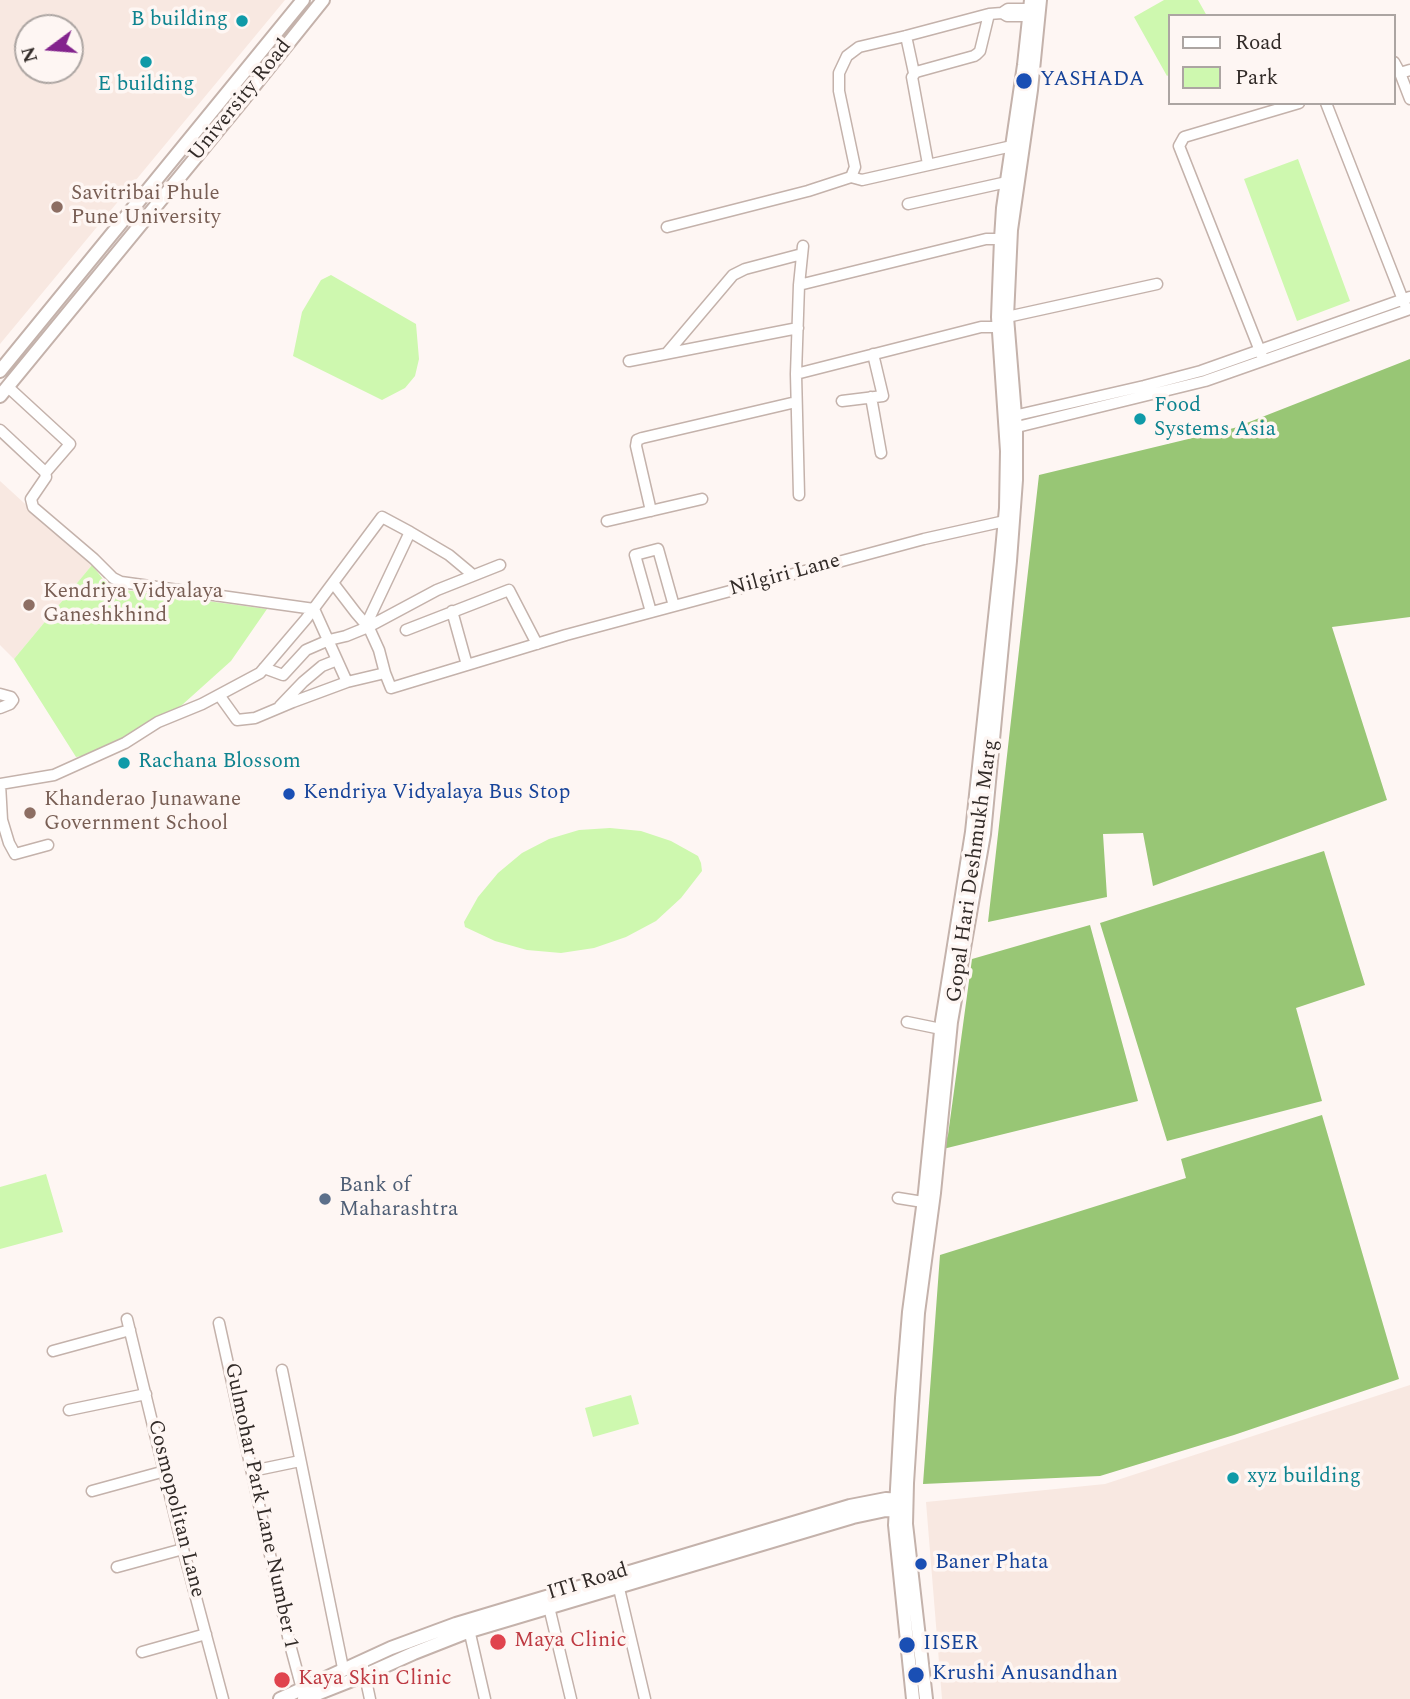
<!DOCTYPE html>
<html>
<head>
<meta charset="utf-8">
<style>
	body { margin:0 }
	#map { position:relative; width:1410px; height:1699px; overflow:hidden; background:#fef6f3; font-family:Spectral,serif }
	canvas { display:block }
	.legend { position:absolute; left:1168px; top:14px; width:228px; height:91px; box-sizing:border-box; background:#fef6f3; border:2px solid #aca5a2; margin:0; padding:9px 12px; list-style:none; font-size:21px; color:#322b28 }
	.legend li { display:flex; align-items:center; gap:14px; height:35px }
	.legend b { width:35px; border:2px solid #aca5a2 }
	.north { position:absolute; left:14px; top:14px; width:70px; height:70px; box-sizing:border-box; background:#fef6f3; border:2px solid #aca5a2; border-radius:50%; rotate:254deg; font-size:19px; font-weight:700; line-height:28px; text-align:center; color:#322b28 }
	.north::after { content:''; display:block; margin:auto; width:24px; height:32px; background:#83238d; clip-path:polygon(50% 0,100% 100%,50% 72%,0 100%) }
</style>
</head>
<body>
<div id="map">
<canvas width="1410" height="1699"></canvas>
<ul class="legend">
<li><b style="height:9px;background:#fff"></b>Road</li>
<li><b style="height:19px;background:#cef8af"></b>Park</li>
</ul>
<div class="north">N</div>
</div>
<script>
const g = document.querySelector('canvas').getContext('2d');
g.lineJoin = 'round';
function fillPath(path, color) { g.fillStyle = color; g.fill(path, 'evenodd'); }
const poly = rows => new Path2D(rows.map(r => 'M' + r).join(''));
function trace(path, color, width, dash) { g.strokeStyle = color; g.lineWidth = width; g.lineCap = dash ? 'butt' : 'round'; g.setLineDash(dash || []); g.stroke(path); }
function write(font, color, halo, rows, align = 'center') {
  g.font = font + ' Spectral,serif'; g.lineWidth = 7; g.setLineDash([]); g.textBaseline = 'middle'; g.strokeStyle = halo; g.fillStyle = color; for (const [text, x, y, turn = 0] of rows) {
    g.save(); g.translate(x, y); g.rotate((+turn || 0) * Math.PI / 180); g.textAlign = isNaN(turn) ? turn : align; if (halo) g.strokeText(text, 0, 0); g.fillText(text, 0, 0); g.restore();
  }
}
fillPath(poly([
	[0,0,285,0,0,344],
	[28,28,70,28,70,70,28,70],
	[0,481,92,565,14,659,0,645],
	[1410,1385,1410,1699,942,1699,926,1502,1105,1484]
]), '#f8e8e1');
fillPath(poly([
	[1164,0,1198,0,1207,16,1170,16,1170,74,1167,76,1134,17],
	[1298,159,1350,301,1297,321,1244,179],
	[331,275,416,324,419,359,415,376,405,388,382,400,293,356,302,312,321,280],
	[92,565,110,588,267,609,231,661,182,705,101,753,76,757,14,659],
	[610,828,641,831,671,841,698,856,701,863,702,871,681,898,656,921,626,937,594,948,561,953,527,950,495,941,465,927,464,922,478,897,498,873,522,853,549,839,579,830],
	[46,1174,63,1232,0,1249,0,1187],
	[631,1395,639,1424,593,1437,585,1408]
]), '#cef8af');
fillPath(poly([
	[1410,359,1410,617,1332,627,1387,800,1153,886,1143,833,1103,834,1107,897,988,922,1039,475,1234,428],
	[1324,851,1365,985,1296,1008,1322,1101,1167,1141,1100,923],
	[1090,925,1138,1101,943,1149,948,1135,972,959],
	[1322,1115,1399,1379,1234,1435,1100,1476,923,1484,940,1255,1186,1178,1181,1159]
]), '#98c675');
const minor = poly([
	[1002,13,1007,16,1029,16],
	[906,36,914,73],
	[1394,62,1400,73],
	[1410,70,1400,73,1410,99],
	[1326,103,1405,305],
	[928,164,912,77,916,72,974,56,977,54,980,51,989,14],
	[851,177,862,180,1012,146],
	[908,204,1007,182],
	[667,227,808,191,851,177,855,167,839,91,839,73,847,56,859,47,906,36,989,14,1002,13,1008,9,1030,9],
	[799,285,986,239,1001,239,1007,241],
	[1007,317,1157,284],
	[667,353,733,275,745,269,802,254],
	[1262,356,1179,146,1184,137,1299,103],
	[629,361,798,328],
	[796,374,981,327,999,327],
	[8,387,70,444,45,473],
	[871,397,881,453],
	[842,401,883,396,873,354],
	[1009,417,1144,386,1201,371,1410,297],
	[1009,429,1205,381,1410,309],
	[0,430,45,472,46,477,31,499,33,507,94,559,113,578,121,582,314,609,347,682,385,673,379,650,369,628,356,613,333,583],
	[799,495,796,374,799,285,803,246],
	[651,511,636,446,637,440,642,438,796,402],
	[607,521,702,499],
	[410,532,449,555,473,575],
	[452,611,467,665],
	[651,612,635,555,658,549,674,606],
	[406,630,509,590,537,644],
	[264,668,283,675,306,650,329,640,346,636,368,627,437,590,500,565],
	[385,673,391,688,566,635,924,539,1005,521],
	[0,694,11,697,13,700,10,704,0,708],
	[219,695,237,720,255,718,293,702,347,682],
	[280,706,303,682,322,666,337,660],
	[0,784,54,775,125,743,158,722,202,704,260,673,306,619,382,517,410,532,366,625],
	[0,784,2,820,9,843,15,854,48,845],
	[907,1022,941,1029],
	[898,1198,923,1202],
	[127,1319,183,1549,223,1699],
	[219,1323,289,1641,302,1689],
	[53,1351,130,1330],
	[282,1370,343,1668],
	[69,1410,146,1394],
	[252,1471,300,1461],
	[92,1491,165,1471],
	[117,1567,183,1549],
	[617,1580,645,1699],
	[549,1607,571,1699],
	[468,1625,485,1699],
	[142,1652,206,1634],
	[362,1662,370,1699]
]);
const major = poly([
	[0,371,303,0],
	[0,396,242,101,323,0],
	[280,1699,391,1648,456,1624,850,1506,886,1499,902,1500],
	[304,1699,365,1675,414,1653,470,1631,853,1517,886,1510,903,1511],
	[913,1699,895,1525,902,1398,909,1312,925,1192,942,1021,972,832,1001,561,1006,508,1007,451,998,317,1001,239,1003,208,1024,65,1031,0],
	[926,1699,906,1524,907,1483,918,1313,934,1193,951,1022,984,834,1010,561,1016,480,1016,428,1007,317,1011,230,1031,90,1040,0]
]);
trace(minor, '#c4b2ab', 13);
trace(major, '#c4b2ab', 16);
trace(minor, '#fff', 10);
trace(major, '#fff', 12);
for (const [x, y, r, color] of [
	[242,21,7,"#0f9aa8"],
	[146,62,7,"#0f9aa8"],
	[1024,81,9,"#1a4fb4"],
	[57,207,7,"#8d6e63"],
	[1140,419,7,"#0f9aa8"],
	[29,605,7,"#8d6e63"],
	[124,763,7,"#0f9aa8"],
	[289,794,7,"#1a4fb4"],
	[30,813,7,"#8d6e63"],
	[325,1199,7,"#5c6f8a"],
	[1233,1478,7,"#0f9aa8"],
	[921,1564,7,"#1a4fb4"],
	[498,1642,9,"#e0444e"],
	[907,1645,9,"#1a4fb4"],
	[916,1675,9,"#1a4fb4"],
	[282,1680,9,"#e0444e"]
]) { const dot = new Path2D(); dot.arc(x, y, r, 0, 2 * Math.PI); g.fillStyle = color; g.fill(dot); trace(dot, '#fef6f3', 2.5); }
write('21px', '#0d838f', '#fef6f3', [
	["B building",228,21,"right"],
	["E building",146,86,"center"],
	["Food",1154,407],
	["Systems Asia",1154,431],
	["Rachana Blossom",138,763],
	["xyz building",1247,1478]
], 'left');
write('21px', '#164399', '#fef6f3', [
	["YASHADA",1040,81],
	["Kendriya Vidyalaya Bus Stop",303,794],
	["Baner Phata",935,1564],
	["IISER",923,1645],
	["Krushi Anusandhan",932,1675]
], 'left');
write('21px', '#322b28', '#fef6f3', [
	["University Road",241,101,-51],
	["Nilgiri Lane",785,576,-15],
	["Gopal Hari Deshmukh Marg",974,871,-82],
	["Gulmohar Park Lane Number 1",260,1506,78],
	["Cosmopolitan Lane",175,1509,76],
	["ITI Road",588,1583,-17]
]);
write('21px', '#785e54', '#fef6f3', [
	["Savitribai Phule",71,195],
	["Pune University",71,219],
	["Kendriya Vidyalaya",43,593],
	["Ganeshkhind",43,617],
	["Khanderao Junawane",44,801],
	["Government School",44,825]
], 'left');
write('21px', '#4e5e75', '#fef6f3', [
	["Bank of",339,1187],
	["Maharashtra",339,1211]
], 'left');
write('21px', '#be3a42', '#fef6f3', [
	["Maya Clinic",514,1642],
	["Kaya Skin Clinic",298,1680]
], 'left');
</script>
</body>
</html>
